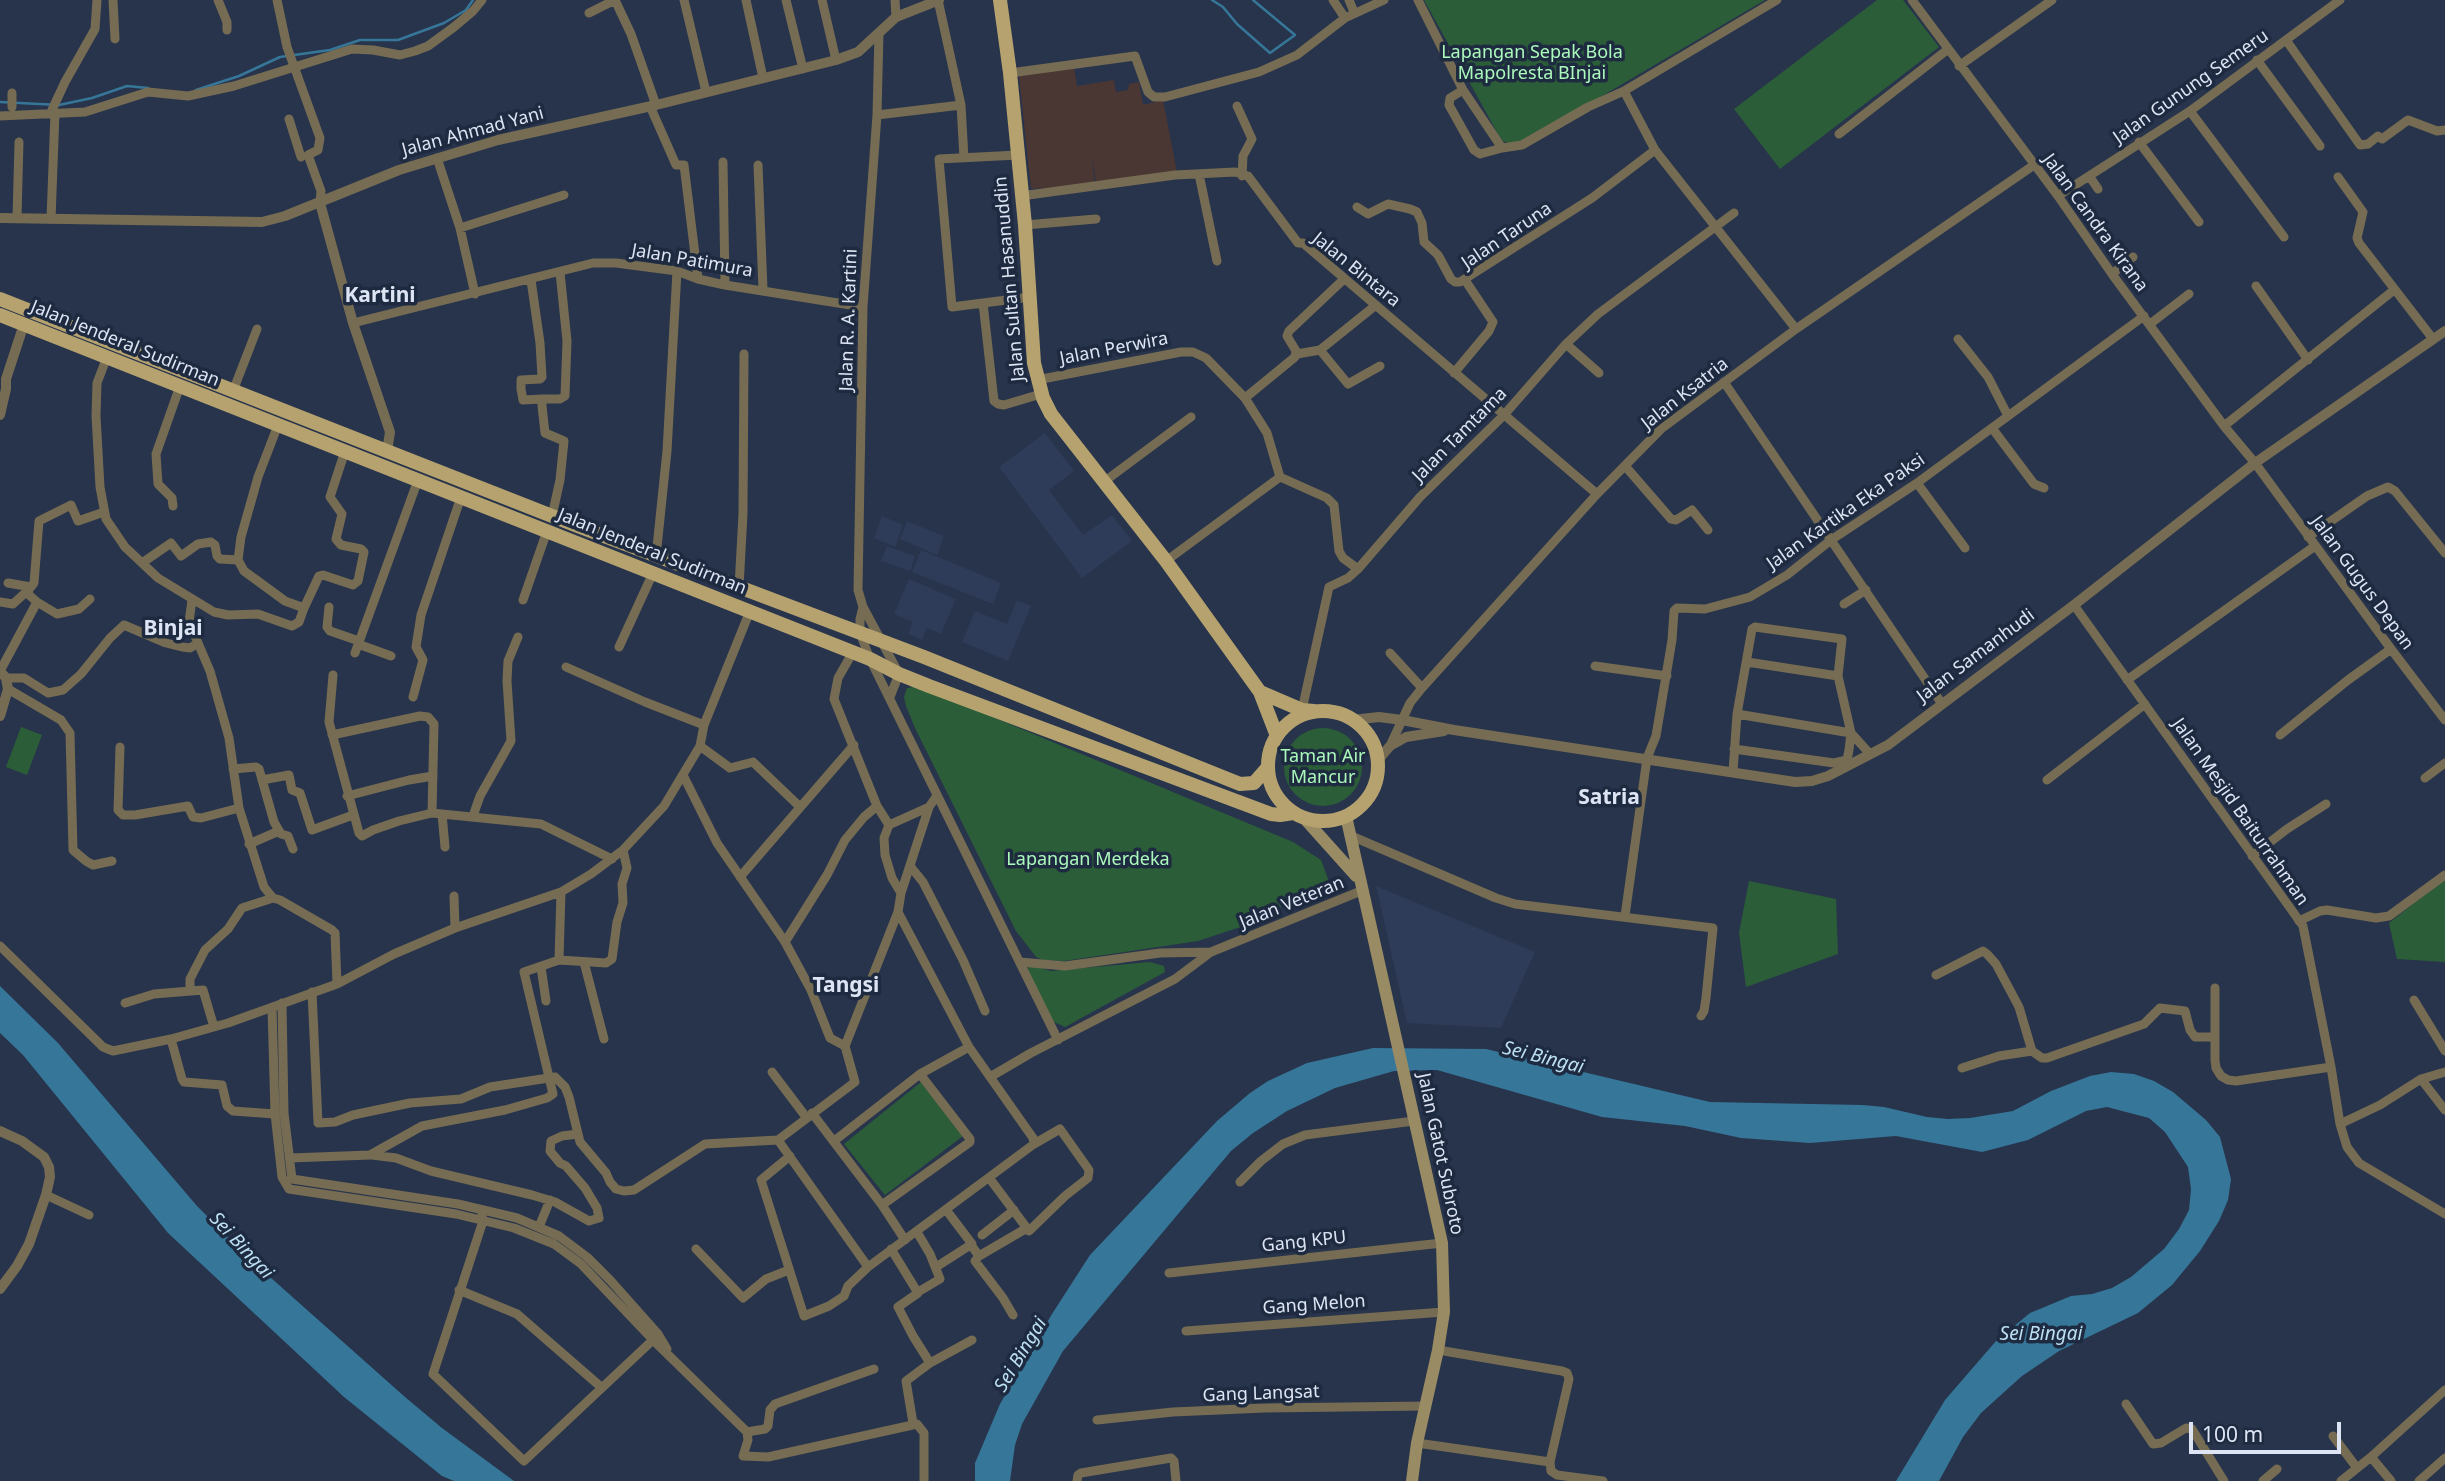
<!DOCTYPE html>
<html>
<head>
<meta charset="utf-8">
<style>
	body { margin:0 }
	#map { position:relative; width:2445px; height:1481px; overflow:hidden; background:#28344b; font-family:"Noto Sans",sans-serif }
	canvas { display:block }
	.scale { position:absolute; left:2189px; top:1422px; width:152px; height:32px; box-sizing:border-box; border:4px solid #dde5f4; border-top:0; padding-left:9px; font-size:21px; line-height:24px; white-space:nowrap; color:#dde5f4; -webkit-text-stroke:5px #1e2a40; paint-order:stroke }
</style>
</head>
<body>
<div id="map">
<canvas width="2445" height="1481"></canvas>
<div class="scale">100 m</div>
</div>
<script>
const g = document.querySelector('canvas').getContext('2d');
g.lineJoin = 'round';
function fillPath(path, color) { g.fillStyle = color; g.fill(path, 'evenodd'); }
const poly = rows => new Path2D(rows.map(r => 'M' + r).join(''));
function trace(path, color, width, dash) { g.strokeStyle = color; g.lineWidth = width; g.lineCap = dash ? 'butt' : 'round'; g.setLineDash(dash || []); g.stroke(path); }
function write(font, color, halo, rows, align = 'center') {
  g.font = font + ' "Noto Sans",sans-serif'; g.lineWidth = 7; g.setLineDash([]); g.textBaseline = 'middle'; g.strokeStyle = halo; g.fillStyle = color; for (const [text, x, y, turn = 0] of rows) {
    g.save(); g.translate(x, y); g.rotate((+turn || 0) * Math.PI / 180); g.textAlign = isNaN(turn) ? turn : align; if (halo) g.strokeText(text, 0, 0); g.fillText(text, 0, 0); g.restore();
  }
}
fillPath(poly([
	[1045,433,1074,471,1049,490,1083,535,1112,515,1132,541,1082,578,999,467],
	[882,516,903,525,895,547,874,538],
	[907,521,944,536,937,555,900,539],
	[887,546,915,556,910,571,881,561],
	[921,550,1001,583,993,604,912,572],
	[909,579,956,599,941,634,927,628,922,640,908,634,913,622,894,614],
	[1017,600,1031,606,1008,661,962,642,975,611,1007,624],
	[1376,886,1535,952,1501,1028,1407,1023]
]), '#2e3c59');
fillPath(poly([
	[1074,68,1077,86,1114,80,1116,92,1128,90,1129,84,1139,82,1143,105,1163,100,1177,172,1096,182,1092,157,1095,185,1031,189,1019,76]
]), '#4a3633');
fillPath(poly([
	[1424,0,1765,0,1517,146,1503,141,1498,134],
	[1877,0,1903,0,1939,47,1780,169,1734,109],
	[918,686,1293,842,1321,860,1328,879,1325,889,1320,893,1281,907,1268,918,1198,941,1064,961,1043,960,1036,957,1016,931,915,728,906,706,904,697,907,688],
	[21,727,42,735,27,775,6,767],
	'1284 767a39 39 0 1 1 78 0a39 39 0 1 1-78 0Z',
	[2445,879,2445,962,2397,959,2389,923],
	[1749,881,1836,899,1838,954,1746,987,1739,933],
	[1150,962,1164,966,1165,972,1065,1027,1054,1022,1050,1016,1028,971,1029,964,1051,971],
	[921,1082,963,1136,885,1195,844,1144]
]), '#2b5e38');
fillPath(poly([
	[0,986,58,1043,197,1206,252,1261,405,1397,442,1428,514,1481,454,1481,442,1476,344,1397,168,1233,23,1055,0,1033],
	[1373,1048,1486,1049,1710,1102,1863,1105,1884,1107,1927,1117,1948,1119,1970,1118,2013,1111,2051,1091,2090,1076,2111,1072,2134,1074,2154,1081,2173,1092,2206,1120,2220,1137,2231,1179,2228,1200,2219,1221,2200,1251,2172,1285,2138,1313,2059,1351,2022,1376,1981,1413,1963,1437,1939,1481,1896,1481,1945,1400,1996,1341,2030,1313,2071,1296,2092,1294,2112,1288,2131,1277,2164,1249,2179,1229,2189,1210,2191,1189,2188,1167,2165,1132,2149,1118,2107,1107,2086,1111,2028,1140,1982,1152,1896,1136,1810,1143,1741,1138,1685,1126,1602,1117,1437,1070,1394,1071,1335,1088,1287,1111,1253,1133,1231,1151,1063,1351,1022,1424,1015,1445,1010,1481,975,1481,975,1463,1000,1404,1052,1314,1090,1255,1217,1121,1250,1093,1268,1081,1307,1063]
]), '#367698');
trace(poly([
	[1212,0,1223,7,1237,24,1270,53,1295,35,1253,0],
	[196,90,239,76,280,57,330,50,360,40,398,40,444,23,466,10,473,0],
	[0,102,59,105,92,98,127,86,148,88]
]), '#367698', 2.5);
trace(poly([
	[113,0,115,39],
	[218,0,227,22,227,30],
	[277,0,287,47,320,138,318,150,308,155,321,191,320,203],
	[615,0,631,34,656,105],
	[684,0,706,92],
	[746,0,763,78],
	[786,0,803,69],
	[822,0,836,60],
	[895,0,896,17],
	[938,0,961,105,964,158],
	[1333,0,1345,18],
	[1349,0,1354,12],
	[1418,0,1463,90,1502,148,1522,145,1588,107,1624,91,1777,0],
	[1912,0,2058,196,2112,274,2224,426,2255,463,2391,649,2445,720],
	[589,13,615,0],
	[879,33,877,115,863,307,858,590,863,607,899,674,890,697],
	[2286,40,2360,145,2368,144,2378,136,2382,139,2408,120,2437,131,2445,130],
	[2257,60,2320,146],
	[1959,66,2052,0],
	[1010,73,1135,56,1148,92,1154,97,1165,97,1259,72,1297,55,1345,18,1384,0],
	[1463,90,1450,98,1449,105,1474,150,1480,154,1502,148],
	[1624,91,1655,150,1796,329],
	[650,106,676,165,684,165,698,279],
	[1237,106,1252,139,1243,156,1242,176],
	[12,107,12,93],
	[2190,111,2284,237],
	[877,115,961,105],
	[0,116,85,112,148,92,188,96,234,86,352,49,373,50,400,55,415,51,428,46,454,27,473,11,482,0],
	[289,119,301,157],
	[1839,134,1947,50],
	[2139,142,2199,222],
	[1018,155,939,159,952,307,1030,297],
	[437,158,460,228,475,294],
	[723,162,725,285],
	[758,165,763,289],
	[1199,174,1217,261],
	[2090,177,2098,189],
	[2338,177,2363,212,2357,238,2359,243,2433,339],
	[1021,196,1175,175,1235,172,1248,176,1298,243,1303,243,1597,494],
	[2058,196,2190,111,2340,0],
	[1357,207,1368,214,1388,204,1410,209,1417,212,1422,223,1424,242,1438,255,1451,279,1455,282,1460,282,1592,198,1655,150],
	[17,218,19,142],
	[51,219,55,113,52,110,65,82,95,29,97,0],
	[1025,225,1096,219],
	[460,228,564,195],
	[2112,274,2133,257],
	[531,280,540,343,542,377,540,379,521,380,521,389,523,400,542,399],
	[2256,286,2308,360],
	[983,303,994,401,998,404,1004,405,1041,394],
	[353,323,593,263,616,263,677,271,698,279,725,285,863,307],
	[2150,324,2189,294],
	[1958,339,1988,377,2008,416],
	[1566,344,1599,373],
	[1320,350,1348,384,1380,366],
	[1297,354,1320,350,1376,305],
	[107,357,97,383,96,416,100,487,106,519,125,547,158,578,214,612,228,615,258,614,292,626,299,622,304,608,285,601,255,579,244,571,238,560,241,537,258,477,278,425],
	[1454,373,1489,331,1493,322,1465,280],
	[1037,380,1181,352,1193,352,1206,358,1245,398,1267,433,1280,477,1166,561],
	[1724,382,1942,704],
	[233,391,257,329],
	[1245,398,1295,357,1296,351,1287,336,1289,331,1344,279],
	[2224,426,2394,290],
	[1992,428,2034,484,2044,488],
	[1626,467,1671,519,1676,520,1692,510,1708,530],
	[1280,477,1327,498,1334,505,1339,551,1343,558,1358,569],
	[1105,481,1191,417],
	[1917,483,1965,548],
	[173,506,172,498,158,484,156,454,180,386],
	[552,516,560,480,564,441,545,433,542,406,542,399,560,399,565,396,567,341,560,272],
	[2308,537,2367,496,2388,487,2395,491,2445,553],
	[646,551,657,547,667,451,677,271],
	[142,563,171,543,181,556,198,544,211,542,215,545,217,556,220,559,238,560],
	[8,583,31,587],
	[739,587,743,514,744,354],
	[192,600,189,622,210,671,229,738,239,808,264,887,273,898,280,900,332,930,335,933,337,984],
	[523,600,547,531],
	[0,602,13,604,25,593,28,594],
	[37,602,28,594,29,589,34,583,39,521,71,505,78,521,104,512],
	[1844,604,1866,590],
	[2074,605,2303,926,2331,1067,2340,1124,2347,1147,2359,1163,2445,1214],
	[329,607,327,627,330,631,359,641],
	[863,607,860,619,860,633,870,659,1058,1040],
	[304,608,319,576,323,575,353,585,358,581,364,552,361,549,341,545,336,539,342,514,330,497,345,451],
	[358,644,391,656],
	[619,647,653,573],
	[853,652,838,678,834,699,877,806,889,825],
	[355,653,418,480],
	[1390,653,1422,688],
	[1747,662,1838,676],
	[1595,666,1667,676],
	[566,667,645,702,704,725],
	[0,671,37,602,57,614,79,609,90,599],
	[333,675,329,722,359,833,362,836,373,830,399,821,432,813],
	[6,678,24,678,48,693,63,690,81,674,110,638,124,625,166,643,182,647,190,648,198,643],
	[2127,680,2315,546],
	[8,689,61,720,70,733,73,850,86,861,93,865,112,861],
	[413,697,423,660,416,647,421,615,461,497],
	[1302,710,1329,587,1348,578,1358,569,1420,497,1504,415,1566,344,1598,314,1734,213],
	[332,735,420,716,428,717,434,724,432,813,541,824,612,859],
	[2280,735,2348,680,2391,649],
	[700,746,730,768,753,762,799,806],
	[1390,746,1410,703,1422,688,1597,494,1661,429,1796,329,2034,165],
	[120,747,118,810,123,815,135,815,188,806,193,817,201,818,239,808],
	[1734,749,1834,763,1847,760,1849,750,1851,733,1737,714],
	[233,769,256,767,259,769,274,822,281,834,288,836,293,849],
	[1733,772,1737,714,1752,629,1755,627,1842,639,1838,676,1851,733,1870,754],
	[683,775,717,843,785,942,811,990,830,1038,845,1046],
	[2425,778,2445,763],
	[262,780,289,775,292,790,300,793,312,830,353,815],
	[2047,780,2145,704],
	[347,796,409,780,433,776],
	[442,814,445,847],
	[473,816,480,796,511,741,507,681,508,661,518,637],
	[1349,835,1496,898,1515,904,1713,928,1706,998,1704,1011,1701,1016],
	[249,844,279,831],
	[2252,856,2287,829,2326,804],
	[910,866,923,882,963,960,985,1011],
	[740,877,854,745],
	[901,893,892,878,885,855,884,838,889,825,929,807],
	[454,896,455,928],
	[1625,916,1647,758,1656,736,1672,640,1674,611,1677,608,1705,609,1750,597,1787,575,1831,540,1917,483,2144,316],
	[2299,921,2320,911,2327,910,2376,918,2389,916,2445,875],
	[785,942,827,875,845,840,864,817,877,806],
	[0,946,103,1047,113,1051,171,1039,228,1023,337,984,394,954,455,928,561,892,591,874,623,850,664,806,700,746,704,725,750,611],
	[559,960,606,963,612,959,617,922,623,903,622,884,627,868,623,850],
	[584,962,604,1039],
	[1020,962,1065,966,1160,953,1211,952],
	[541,967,546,1001],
	[1936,975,1983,951,1987,954,1996,964,2019,1007,2032,1051],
	[2215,988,2215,1060,2216,1068,2221,1076,2228,1080,2236,1081,2331,1067],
	[190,990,190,979,205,950,228,929,242,908,273,898],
	[312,992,318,1123,335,1122,353,1115,410,1103,461,1099,490,1087,555,1077,565,1087,569,1097,580,1142,606,1173,610,1182,616,1189,624,1191,634,1190,705,1144,778,1140,855,1082,845,1046,898,912,901,893,929,807,936,797],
	[2414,1000,2445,1051],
	[125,1003,154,994,203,990,214,1027],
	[282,1003,284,1113,292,1179,458,1204,517,1218,559,1236,587,1257,610,1280,658,1334,667,1349],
	[272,1007,275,1114,282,1177,289,1189,456,1214,514,1228,554,1244,581,1264,653,1340,747,1432,748,1440,743,1456,768,1457,917,1424,924,1433,924,1481],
	[171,1039,182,1079,184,1082,222,1085,227,1106,233,1111,275,1114],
	[1962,1068,1999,1056,2032,1051,2042,1058,2047,1058,2144,1024,2160,1008,2185,1011,2190,1030,2195,1037,2215,1037],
	[772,1072,806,1117],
	[990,1077,1031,1053,1175,979,1211,952,1361,891],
	[2421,1079,2445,1110],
	[812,1113,882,1205,905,1240],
	[2340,1124,2380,1105,2421,1079,2445,1072],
	[778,1140,868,1267],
	[834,1141,920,1074,969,1047],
	[372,1155,396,1158,431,1171,532,1195,555,1202,589,1221,599,1218,597,1208,585,1188,566,1166,560,1163,550,1151,551,1141,562,1136,578,1134],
	[790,1156,761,1180,804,1316,829,1306,844,1296,848,1286,868,1267,1034,1144,1033,1138,969,1047,898,912],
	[290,1158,370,1155,422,1126,505,1110,547,1098,553,1094,524,972,559,960,561,892],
	[990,1179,1029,1231,1065,1196,1088,1178,1089,1170,1060,1129,1034,1144],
	[1240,1182,1261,1161,1283,1144,1305,1135,1414,1121],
	[46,1195,89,1215],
	[882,1205,970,1142,970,1139,920,1074],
	[482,1215,483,1221,433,1374,524,1461,655,1338],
	[539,1227,550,1200],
	[917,1232,930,1254,940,1279,918,1292],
	[982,1235,1014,1210],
	[971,1245,979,1256,1027,1228],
	[696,1249,743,1298,766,1279,789,1270],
	[891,1249,918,1293,898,1307,913,1336,930,1363],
	[979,1256,975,1261,1003,1298,1013,1315],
	[936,1267,972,1244,947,1211],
	[1169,1273,1442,1243],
	[459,1290,517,1314,601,1387],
	[1186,1331,1444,1312],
	[2126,1404,2153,1444,2161,1443,2186,1428,2192,1429,2224,1481],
	[1097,1420,1173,1412,1265,1408,1426,1406],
	[913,1423,906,1381,930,1363,972,1340],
	[747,1432,765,1429,768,1426,770,1410,775,1404,874,1369],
	[2333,1436,2357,1468],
	[1417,1443,1550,1462,1569,1379,1567,1373,1562,1371,1438,1350],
	[1550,1462,1551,1471,1557,1475,1603,1481],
	[1077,1481,1078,1475,1081,1473,1171,1458,1174,1461,1176,1481],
	[2263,1481,2277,1469],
	[2341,1481,2371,1457],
	[2391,1481,2371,1457,2445,1390],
	[2419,1481,2445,1458]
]), '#756c53', 9);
trace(poly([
	[320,203,353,323,390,432,388,445,380,449],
	[0,218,262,222,285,216,399,170,498,140,656,105,836,60,858,52,896,17,939,0],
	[0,415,6,389,6,379,24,324],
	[0,671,6,678,8,689,0,716],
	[1352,720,1379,717,1402,720,1454,730,1795,782,1812,781,1828,776,1888,745,2074,605,2255,463,2445,331],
	[1378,760,1390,746,1406,737,1444,731],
	[0,1131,22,1141,44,1157,49,1167,50,1177,46,1195,29,1244,17,1266,0,1289]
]), '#756c53', 10);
trace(poly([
	[1346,816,1442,1243,1444,1312,1438,1350,1417,1443,1412,1481],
	[1304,818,1356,876]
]), '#998b63', 12);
trace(poly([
	[1000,0,1010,73,1025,225,1034,363,1043,398,1051,414,1166,561,1260,692,1277,736],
	[0,299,575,525,924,657,1240,784,1254,783,1268,767],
	[0,315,870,659,899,674,929,686,1271,814,1280,815,1293,813],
	[1260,692,1302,710,1314,711],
	'1268 766a55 55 0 1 1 110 0a55 55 0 1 1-110 0Z'
]), '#b5a26f', 14);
write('18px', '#abf9bb', '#1e2a40', [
	["Lapangan Sepak Bola",1532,53],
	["Mapolresta BInjai",1532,74],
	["Taman Air",1323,757],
	["Mancur",1323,778],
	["Lapangan Merdeka",1088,860]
]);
write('18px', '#dde5f4', '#1e2a40', [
	["Jalan Gunung Semeru",2191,87,-35],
	["Jalan Ahmad Yani",473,132,-15],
	["Jalan Candra Kirana",2095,223,54],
	["Jalan Taruna",1507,236,-34],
	["Jalan Patimura",692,261,10],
	["Jalan Bintara",1356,270,39],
	["Jalan Sultan Hasanuddin",1010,279,-95],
	["Jalan R. A. Kartini",849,320,-88],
	["Jalan Jenderal Sudirman",125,344,22],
	["Jalan Perwira",1114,349,-11],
	["Jalan Ksatria",1685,394,-38],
	["Jalan Tamtama",1460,435,-45],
	["Jalan Kartika Eka Paksi",1846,512,-35],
	["Jalan Jenderal Sudirman",652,552,22],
	["Jalan Gugus Depan",2362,583,54],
	["Jalan Samanhudi",1976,656,-37],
	["Jalan Mesjid Baiturrahman",2240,812,55],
	["Jalan Veteran",1292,903,-22],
	["Jalan Gatot Subroto",1440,1154,78],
	["Gang KPU",1304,1242,-6],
	["Gang Melon",1314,1305,-4],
	["Gang Langsat",1261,1394,-2]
]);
write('italic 19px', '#bcdff3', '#1e2a40', [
	["Sei Bingai",1543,1058,14],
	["Sei Bingai",241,1246,47],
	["Sei Bingai",2041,1335],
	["Sei Bingai",1021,1355,-59]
]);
write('bold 21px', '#dde5f4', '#1e2a40', [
	["Kartini",380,296],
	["Binjai",173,629],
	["Satria",1609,798],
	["Tangsi",846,986]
]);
</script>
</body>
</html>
